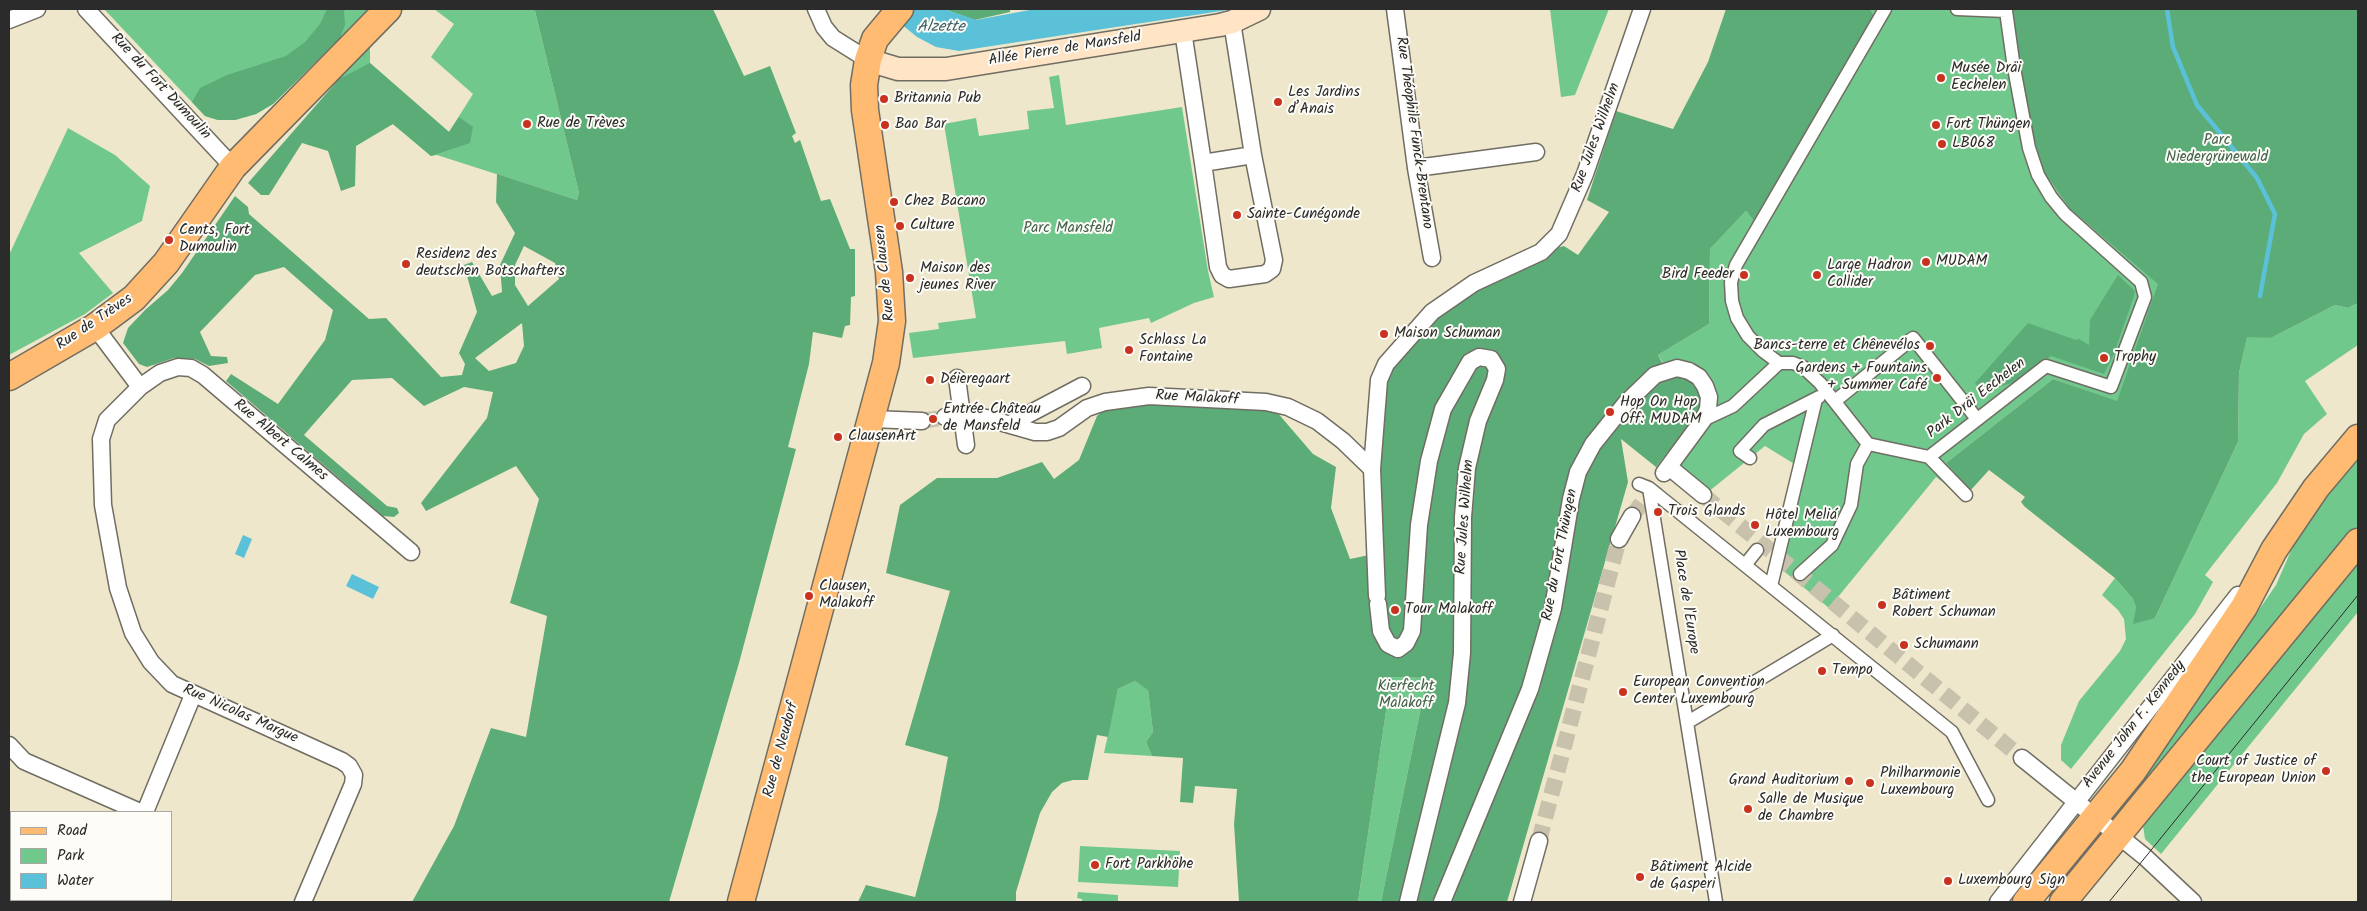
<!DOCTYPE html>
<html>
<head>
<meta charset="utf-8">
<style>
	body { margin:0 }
	#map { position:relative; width:2367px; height:911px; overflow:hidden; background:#efe7cb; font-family:Kalam,sans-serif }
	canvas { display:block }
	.frame { position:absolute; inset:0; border:10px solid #2b2b2b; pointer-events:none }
	.legend { position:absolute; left:10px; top:811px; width:162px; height:90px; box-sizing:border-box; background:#fdfcf7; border:1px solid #a9a8a5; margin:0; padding:6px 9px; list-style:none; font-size:15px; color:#2b2b2b }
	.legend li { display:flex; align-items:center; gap:10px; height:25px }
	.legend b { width:25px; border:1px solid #a9a8a5 }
</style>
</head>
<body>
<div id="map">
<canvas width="2367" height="911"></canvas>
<div class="frame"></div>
<ul class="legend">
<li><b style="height:6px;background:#febb71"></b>Road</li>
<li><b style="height:14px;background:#71c88d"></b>Park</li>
<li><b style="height:14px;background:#5ac1d8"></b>Water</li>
</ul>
</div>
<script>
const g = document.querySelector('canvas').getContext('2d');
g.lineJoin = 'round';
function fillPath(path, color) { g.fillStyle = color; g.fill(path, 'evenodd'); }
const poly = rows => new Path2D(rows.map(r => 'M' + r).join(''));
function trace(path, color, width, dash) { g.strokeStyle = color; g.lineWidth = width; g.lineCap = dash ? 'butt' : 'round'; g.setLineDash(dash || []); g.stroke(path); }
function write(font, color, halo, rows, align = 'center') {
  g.font = font + ' Kalam,sans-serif'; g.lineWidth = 4; g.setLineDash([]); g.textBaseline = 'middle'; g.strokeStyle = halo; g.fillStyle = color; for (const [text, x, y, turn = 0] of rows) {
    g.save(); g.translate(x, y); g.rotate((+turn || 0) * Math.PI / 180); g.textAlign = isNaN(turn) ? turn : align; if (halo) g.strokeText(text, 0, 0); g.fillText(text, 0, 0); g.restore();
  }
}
fillPath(poly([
	[104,9,369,9,273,104,256,114,235,120,218,120,205,116],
	[434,9,527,9,535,11,579,193,577,200,437,155,431,156,339,79,370,47,370,63,449,132,473,94,431,57,454,24],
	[1550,9,1609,9,1575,95,1561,97],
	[1870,9,2011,9,2035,145,2044,172,2070,209,2159,284,2117,402,2053,379,1946,463,1970,491,1953,490,1936,477,1829,608,1775,564,1796,465,1765,446,1697,501,1656,467,1697,415,1658,355,1709,324,1710,249,1746,211,1755,221,1875,17],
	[1059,75,1066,125,1182,107,1208,271,1214,297,1194,303,1151,323,1149,318,1099,328,1102,348,1067,354,1065,341,913,358,909,333,939,329,938,323,976,318,944,124,976,118,979,136,1029,129,1027,111,1054,108,1049,77],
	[68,128,115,155,150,186,142,221,79,253,113,293,85,314,9,355,9,255],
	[2358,303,2358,345,2305,381,2327,414,2304,434,2277,483,2205,575,2213,582,2195,614,2071,769,2061,760,2061,745,2079,701,2120,651,2126,639,2124,619,2118,610,2102,595,2115,578,2133,599,2136,608,2155,618,2238,442,2239,373,2247,336,2271,338,2335,305,2348,308],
	[2358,461,2358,526,2149,783,2131,800,2130,797,2276,585,2304,521,2350,466],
	[2358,557,2358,612,2161,854,2145,839,2143,825],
	[1391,677,1427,678,1381,902,1358,902],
	[1135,681,1148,689,1153,732,1146,742,1152,756,1104,753,1118,689],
	[1080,846,1180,851,1178,887,1078,882],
	[1078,892,1118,895,1118,902,1082,902,1082,899,1077,898]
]), '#71c88d');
fillPath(poly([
	[327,9,346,9,344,11,345,25,340,38,273,104,256,114,235,120,218,120,205,116,192,102,200,88,227,75,286,56,305,42,320,24],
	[527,9,713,9,744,76,770,66,796,133,792,136,795,143,800,140,821,201,830,199,850,249,855,249,855,296,851,297,850,325,845,326,842,338,813,332,809,364,788,447,796,449,739,663,669,902,412,902,454,826,491,728,526,737,547,616,510,603,539,499,516,466,426,511,421,503,487,418,493,392,464,387,424,406,392,378,352,380,304,435,387,506,397,508,399,513,394,517,383,516,226,381,231,374,278,404,325,340,333,310,284,267,255,275,200,332,211,356,227,357,228,363,209,366,195,359,174,358,147,367,139,364,123,343,128,328,145,310,168,290,182,273,235,196,248,207,249,214,369,319,386,318,441,377,462,375,465,364,459,353,477,312,464,265,472,262,492,296,502,292,500,265,515,233,496,202,497,174,577,200,579,193,535,11],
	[524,246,555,263,559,279,528,306,515,285,515,265],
	[522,323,524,346,516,363,489,371,475,358],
	[944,9,1010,9,1010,12,975,20],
	[1726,9,1870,9,1875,17,1755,222,1746,211,1710,249,1709,324,1658,355,1666,370,1689,375,1701,394,1700,405,1697,415,1656,467,1621,439,1628,482,1507,902,1381,902,1427,678,1391,677,1358,902,1239,902,1234,824,1237,789,1195,786,1193,803,1180,802,1183,758,1152,756,1146,742,1153,732,1148,690,1135,681,1118,689,1108,737,1097,735,1088,780,1073,780,1062,783,1052,792,1040,813,1016,892,1016,902,858,902,866,885,915,897,938,810,948,757,905,745,950,591,886,573,900,505,937,478,997,478,1042,462,1054,479,1079,460,1097,416,1105,409,1148,402,1219,404,1276,411,1313,454,1336,467,1331,508,1350,559,1374,554,1379,380,1432,312,1541,252,1564,246,1578,255,1609,212,1587,200,1616,111,1673,129,1708,62],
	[2011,9,2358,9,2358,303,2348,308,2335,305,2271,338,2247,337,2239,373,2238,442,2155,618,2133,624,2136,608,2133,599,2115,578,2025,507,2021,502,2025,497,1989,470,1970,491,1946,463,2053,379,2117,401,2158,284,2070,209,2044,172,2035,145,2019,67],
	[370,63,449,132,459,117,473,127,470,143,431,156,393,124,356,146,355,186,341,191,328,151,302,143,269,195,261,195,248,183,339,79],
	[2118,275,2135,291,2134,296,2114,354,2104,374,2051,356,2018,381,1982,392,1975,383,2028,323,2076,340,2079,339,2089,345,2090,320]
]), '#5cac78');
fillPath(poly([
	[886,9,944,9,976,20,1035,9,1234,9,959,51,936,47,917,37,900,23],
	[243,535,252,539,244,558,235,554],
	[352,574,379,587,373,599,346,586]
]), '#5ac1d8');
trace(poly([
	[2167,9,2173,47,2197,105,2257,178,2275,214,2260,296]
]), '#5ac1d8', 4.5);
trace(poly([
	[922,421,945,417],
	[1703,495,2022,758],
	[1632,516,1664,473],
	[1539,841,1619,539]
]), '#c8c1ab', 16, [16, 8]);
const pedestrian = poly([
	[1885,9,1736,265,1731,282,1732,301,1737,318,1748,336,1763,351,1779,363,1793,363,1803,367,1820,383,1868,444,1929,457,2046,366,2111,387,2145,297,2141,282,2065,214,2051,197,2038,175,2029,148,2014,68,2006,11,1957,9],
	[1835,401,1913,338,1977,419],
	[1703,420,1733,406,1779,363],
	[1929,457,1966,495],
	[1750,458,1740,451,1764,425,1819,397],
	[1639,484,1649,488,1716,902],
	[1649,488,1952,732,1988,800],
	[1745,565,1757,550],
	[1800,574,1832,545,1851,505,1857,464,1868,444],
	[1771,586,1816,399],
	[1688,722,1833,635]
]);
const minor = poly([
	[86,9,233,167],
	[816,9,824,27,833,38,868,60],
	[1395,9,1416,168,1432,258],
	[9,20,37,9],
	[1183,31,1203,163,1253,155,1232,22],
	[1203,163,1218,267,1222,275,1229,279,1265,274,1272,269,1274,260,1253,155],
	[1416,168,1536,152],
	[95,327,140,387,107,420,101,439,103,505,118,588,133,633,151,662,172,684,342,761,349,766,354,775,353,784,303,902],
	[957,378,966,445],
	[140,387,160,373,178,367,191,368,203,375,411,552],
	[945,417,961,415,986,418,1035,432,1047,432,1059,428,1087,408,1105,402,1149,396,1266,402,1288,407,1317,421,1343,441,1372,469],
	[872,419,922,421],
	[1010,424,1082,386],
	[1669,467,1703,495],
	[1619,539,1632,516],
	[1377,596,1372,469,1379,380,1386,364,1432,312,1474,283,1541,252,1559,234,1585,174,1642,9],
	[1378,604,1381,631,1388,644,1398,649,1406,643,1412,631,1419,525,1429,461,1443,409,1470,362,1479,357,1491,359,1497,369,1495,380,1478,421,1467,468,1463,517,1462,653,1457,703,1408,902],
	[9,745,24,761,140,812],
	[2022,758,2145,857,2193,902],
	[145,812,193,695],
	[107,902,107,900],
	[1442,902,1530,689,1553,608,1571,499,1578,472,1593,444,1626,403,1655,375,1677,368,1689,371,1699,377,1705,386,1709,397,1708,409,1703,420,1664,473],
	[1522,902,1539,841],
	[1998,902,2238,595]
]);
const secondary = poly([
	[868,60,898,69,946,69,1220,25,1232,22,1259,9]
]);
const primary = poly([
	[9,377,95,327,134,298,166,263,233,167,388,9],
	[741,902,886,363,892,321,889,272,865,110,864,85,868,60,875,39,900,9],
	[2026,902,2133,771,2244,607,2274,550,2316,488,2358,438],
	[2063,902,2358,542]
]);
trace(pedestrian, '#706d63', 15);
trace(minor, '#706d63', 19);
trace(secondary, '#706d63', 25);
trace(primary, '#706d63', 29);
trace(pedestrian, '#fff', 12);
trace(minor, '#fff', 16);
trace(secondary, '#ffe4c6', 22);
trace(primary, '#febb71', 26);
trace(poly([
	[2109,902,2358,595]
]), '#2b2b2b', 1);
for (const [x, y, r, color] of [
	[1941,78,5,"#c8321e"],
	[884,99,5,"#c8321e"],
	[1278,102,5,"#c8321e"],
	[527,124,5,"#c8321e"],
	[885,125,5,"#c8321e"],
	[1936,125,5,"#c8321e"],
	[1942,144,5,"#c8321e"],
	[894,202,5,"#c8321e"],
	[1237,215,5,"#c8321e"],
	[900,226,5,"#c8321e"],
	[169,240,5,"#c8321e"],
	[1926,262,5,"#c8321e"],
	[406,264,5,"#c8321e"],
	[1744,275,5,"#c8321e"],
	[1817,275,5,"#c8321e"],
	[910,278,5,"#c8321e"],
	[1384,334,5,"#c8321e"],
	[1930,346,5,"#c8321e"],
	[1129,350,5,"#c8321e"],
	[2104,358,5,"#c8321e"],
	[1937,378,5,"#c8321e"],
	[930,380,5,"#c8321e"],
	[1610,412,5,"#c8321e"],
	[933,419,5,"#c8321e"],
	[838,437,5,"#c8321e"],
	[1658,512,5,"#c8321e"],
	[1755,525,5,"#c8321e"],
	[809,596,5,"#c8321e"],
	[1882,605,5,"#c8321e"],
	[1395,610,5,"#c8321e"],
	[1904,645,5,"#c8321e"],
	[1822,671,5,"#c8321e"],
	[1623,692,5,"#c8321e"],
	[2326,771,5,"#c8321e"],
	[1849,781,5,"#c8321e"],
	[1870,783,5,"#c8321e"],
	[1748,809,5,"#c8321e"],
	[1095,865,5,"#c8321e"],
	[1640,877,5,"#c8321e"],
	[1948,881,5,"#c8321e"]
]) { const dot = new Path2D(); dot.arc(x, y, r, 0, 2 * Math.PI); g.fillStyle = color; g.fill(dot); trace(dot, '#fdfcf7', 2); }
write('15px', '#2b2b2b', '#fdfcf7', [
	["Allée Pierre de Mansfeld",1065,50,-9],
	["Rue du Fort Dumoulin",160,87,47],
	["Rue Théophile Funck-Brentano",1413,133,82],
	["Rue Jules Wilhelm",1597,138,-70],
	["Rue de Clausen",886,273,-96],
	["Rue de Trèves",95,323,-34],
	["Rue Malakoff",1197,399,3],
	["Park Dräi Eechelen",1977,399,-38],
	["Rue Albert Calmes",280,441,40],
	["Rue Jules Wilhelm",1466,517,-86],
	["Rue du Fort Thüngen",1561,555,-79],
	["Place de l'Europe",1685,602,81],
	["Rue Nicolas Margue",240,715,24],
	["Avenue John F. Kennedy",2135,725,-52],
	["Rue de Neudorf",782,750,-75]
]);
write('15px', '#2b2b2b', '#fdfcf7', [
	["Musée Dräi",1951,69],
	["Eechelen",1951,86],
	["Les Jardins",1288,93],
	["d’Anais",1288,110],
	["Britannia Pub",894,99],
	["Rue de Trèves",537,124],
	["Bao Bar",895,125],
	["Fort Thüngen",1946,125],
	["LB068",1952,144],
	["Chez Bacano",904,202],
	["Sainte-Cunégonde",1247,215],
	["Culture",910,226],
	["Cents, Fort",179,231],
	["Dumoulin",179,248],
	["Residenz des",416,255],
	["deutschen Botschafters",416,272],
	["MUDAM",1936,262],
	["Large Hadron",1827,266],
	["Collider",1827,283],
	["Maison des",920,269],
	["jeunes River",920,286],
	["Bird Feeder",1734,275,"right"],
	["Maison Schuman",1394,334],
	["Schlass La",1139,341],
	["Fontaine",1139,358],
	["Bancs-terre et Chênevélos",1920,346,"right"],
	["Trophy",2114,358],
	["Gardens + Fountains",1927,369,"right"],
	["+ Summer Café",1927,386,"right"],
	["Déieregaart",940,380],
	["Hop On Hop",1620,403],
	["Off: MUDAM",1620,420],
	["Entrée Château",943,410],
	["de Mansfeld",943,427],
	["ClausenArt",848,437],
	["Trois Glands",1668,512],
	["Hôtel Meliá",1765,516],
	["Luxembourg",1765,533],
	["Clausen,",819,587],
	["Malakoff",819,604],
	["Bâtiment",1892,596],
	["Robert Schuman",1892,613],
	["Tour Malakoff",1405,610],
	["Schumann",1914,645],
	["Tempo",1832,671],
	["European Convention",1633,683],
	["Center Luxembourg",1633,700],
	["Court of Justice of",2316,762,"right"],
	["the European Union",2316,779,"right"],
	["Philharmonie",1880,774],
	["Luxembourg",1880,791],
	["Grand Auditorium",1839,781,"right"],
	["Salle de Musique",1758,800],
	["de Chambre",1758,817],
	["Fort Parkhöhe",1105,865],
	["Bâtiment Alcide",1650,868],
	["de Gasperi",1650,885],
	["Luxembourg Sign",1958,881]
], 'left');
write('15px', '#44624d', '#fdfcf7', [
	["Parc",2217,141],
	["Niedergrünewald",2217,158],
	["Parc Mansfeld",1068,229],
	["Kierfecht",1406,687],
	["Malakoff",1406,704]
]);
write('italic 16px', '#3b6068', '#fdfcf7', [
	["Alzette",941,28]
]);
</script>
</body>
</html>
